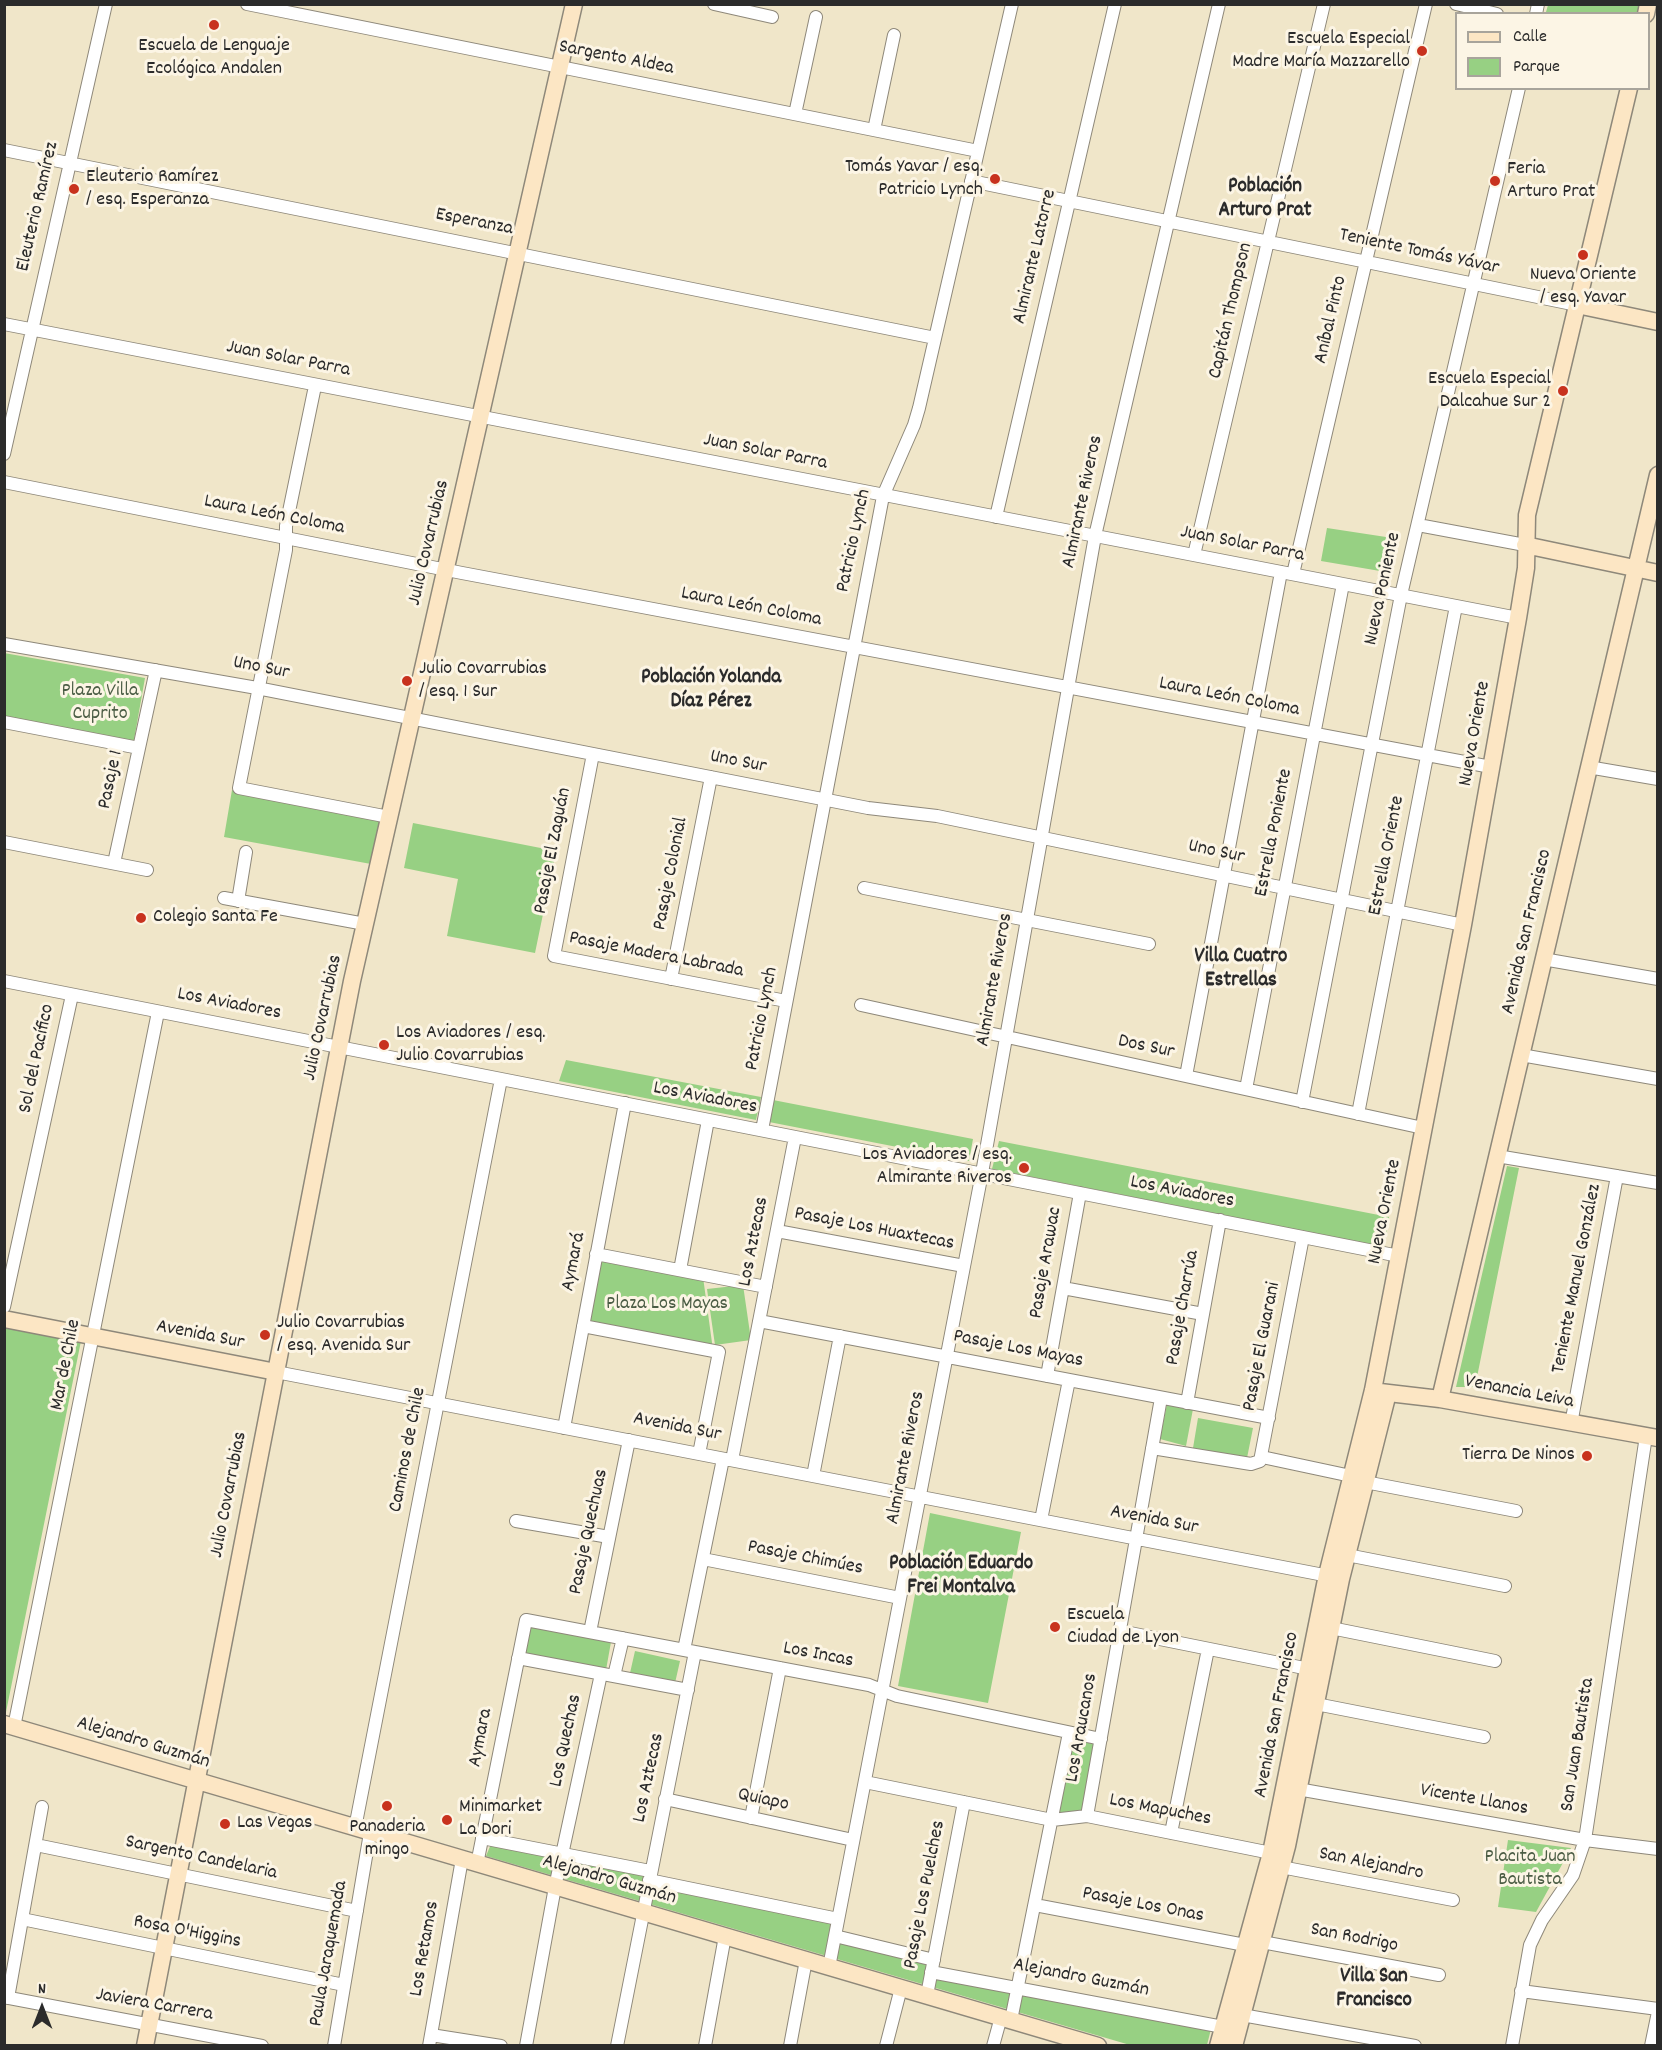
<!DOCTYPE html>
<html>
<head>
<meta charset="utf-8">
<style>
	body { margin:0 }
	#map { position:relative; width:1662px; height:2050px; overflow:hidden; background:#f0e6c9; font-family:Dekko,sans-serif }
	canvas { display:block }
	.frame { position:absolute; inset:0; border:6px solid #2b2b2b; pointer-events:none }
	.legend { position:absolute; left:1455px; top:12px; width:195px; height:78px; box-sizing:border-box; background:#fcf5e5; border:2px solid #a8a49b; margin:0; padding:8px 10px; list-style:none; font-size:18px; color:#2b2b2b }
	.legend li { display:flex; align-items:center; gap:12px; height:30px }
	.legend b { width:30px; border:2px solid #a8a49b }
	.north { position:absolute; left:12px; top:1978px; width:60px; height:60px; -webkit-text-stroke:4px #fcf5e5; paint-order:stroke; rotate:0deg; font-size:16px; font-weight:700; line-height:24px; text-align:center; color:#2b2b2b }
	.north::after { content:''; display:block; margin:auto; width:21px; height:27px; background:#2b2b2b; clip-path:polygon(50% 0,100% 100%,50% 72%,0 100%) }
</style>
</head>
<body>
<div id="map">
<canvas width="1662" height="2050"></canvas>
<div class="frame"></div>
<ul class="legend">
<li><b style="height:8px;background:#fce6c4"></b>Calle</li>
<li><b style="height:16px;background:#97d083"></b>Parque</li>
</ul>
<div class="north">N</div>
</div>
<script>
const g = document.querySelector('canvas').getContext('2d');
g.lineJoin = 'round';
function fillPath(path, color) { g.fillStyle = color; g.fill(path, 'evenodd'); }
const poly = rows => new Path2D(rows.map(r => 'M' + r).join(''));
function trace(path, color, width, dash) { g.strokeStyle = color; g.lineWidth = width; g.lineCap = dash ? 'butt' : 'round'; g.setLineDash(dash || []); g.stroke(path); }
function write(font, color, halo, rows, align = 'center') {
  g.font = font + ' Dekko,sans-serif'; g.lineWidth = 6; g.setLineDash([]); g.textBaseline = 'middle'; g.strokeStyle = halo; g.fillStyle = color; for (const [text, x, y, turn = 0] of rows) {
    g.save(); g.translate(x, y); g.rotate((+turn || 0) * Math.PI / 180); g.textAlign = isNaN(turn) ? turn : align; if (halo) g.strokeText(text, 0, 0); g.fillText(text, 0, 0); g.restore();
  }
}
fillPath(poly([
	[1548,5,1548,4,1639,5,1637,14,1553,13,1546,12],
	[1327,528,1386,537,1380,571,1321,561],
	[4,653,145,678,134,740,112,740,5,719],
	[232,790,380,817,371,864,224,837],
	[413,823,556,851,535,953,447,936,458,879,404,868],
	[566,1060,761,1097,756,1120,559,1081],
	[773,1100,973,1139,969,1161,769,1122],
	[999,1141,1389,1217,1384,1247,992,1169],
	[1507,1166,1519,1168,1475,1387,1456,1387],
	[598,1257,703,1277,713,1350,585,1324],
	[743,1285,751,1340,715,1345,707,1289],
	[6,1322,82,1336,6,1712,5,1712],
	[1167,1404,1193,1409,1186,1446,1160,1439],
	[1198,1418,1253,1428,1247,1458,1193,1448],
	[930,1513,1021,1532,988,1703,898,1686],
	[530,1627,611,1642,606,1670,525,1655],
	[635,1651,680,1661,675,1683,630,1673],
	[1072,1736,1098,1741,1085,1811,1056,1815],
	[1508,1840,1571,1848,1536,1912,1498,1907],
	[491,1844,645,1874,832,1922,829,1937,931,1962,929,1974,1213,2021,1207,2045,1130,2045,486,1856]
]), '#97d083');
const street = poly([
	[247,4,978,151],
	[714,4,772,17],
	[1456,4,1497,14],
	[1536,14,1538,4],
	[795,114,816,17],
	[874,130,894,35],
	[4,150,935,338],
	[971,181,1577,305],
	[4,324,1518,618],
	[315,386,286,526,286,550,239,788,389,817],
	[4,454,106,4],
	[4,482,462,573,1491,767],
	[996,517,1115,4],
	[1418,525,1525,545],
	[1194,555,1324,4],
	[1293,574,1426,4],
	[4,644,257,688,868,808,937,816,1463,925],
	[4,722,139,748],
	[593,754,554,956,786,1001],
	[1588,767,1658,779],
	[4,842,147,870],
	[114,863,156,670],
	[864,888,1149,944],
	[224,898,365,924],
	[238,901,246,852],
	[1543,959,1658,979],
	[671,979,711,777],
	[4,981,1399,1256],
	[861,1005,1423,1128],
	[1521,1055,1658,1079],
	[1186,1076,1281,572],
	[1246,1089,1343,584],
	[1302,1102,1401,595,1519,88],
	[1358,1114,1456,606],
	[762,1130,883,496,914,425,919,408,1012,4],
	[1497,1156,1658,1183],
	[777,1231,964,1266],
	[596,1254,766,1287],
	[680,1270,708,1120],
	[1063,1288,1203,1314],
	[4,1307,72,995],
	[759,1321,1269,1418],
	[583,1326,719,1352,699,1454],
	[276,1372,1334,1577],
	[1047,1376,1080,1193],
	[1187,1403,1220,1220],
	[1571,1424,1617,1176],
	[564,1428,625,1103],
	[1152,1448,1251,1464,1260,1461,1303,1237],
	[1262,1457,1351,1476],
	[732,1460,795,1137],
	[813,1476,840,1336],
	[1365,1482,1516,1511],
	[1041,1520,1069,1380],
	[516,1521,609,1537],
	[1347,1555,1505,1586],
	[703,1559,900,1598],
	[1331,1628,1495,1661],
	[1120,1631,1309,1669],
	[590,1632,629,1440],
	[684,1650,723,1459],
	[518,1658,688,1690],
	[614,1676,623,1638],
	[1316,1704,1484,1737],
	[14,1727,158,1012],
	[865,1782,1052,1820,1087,1816,1271,1853],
	[1292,1788,1585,1840,1658,1849],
	[665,1799,853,1840],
	[1087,1816,1161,1398],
	[751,1818,780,1668],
	[355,1828,501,1079],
	[1171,1833,1208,1649],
	[482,1838,650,1871],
	[36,1845,357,1911],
	[477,1864,526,1620,869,1685,897,1696,1101,1739],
	[1281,1867,1453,1900],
	[649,1880,838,1919],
	[1035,1905,1245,1945],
	[22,1919,344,1985],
	[835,1936,934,1960],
	[1262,1942,1439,1975],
	[829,1967,982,1173,1095,536,1219,4],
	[931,1972,1223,2027],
	[1521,1991,1658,2009],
	[927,1995,964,1802],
	[4,1997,262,2046],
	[8,1998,42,1807],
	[1242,2015,1415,2046],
	[1011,2020,1069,1733],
	[431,2035,501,2046],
	[334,2046,370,1833],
	[429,2046,462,1859],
	[526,2046,555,1887,601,1674],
	[617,2046,695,1652],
	[705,2046,725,1936],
	[790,2046,806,1960],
	[886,2046,901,1988],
	[993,2046,1001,2017],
	[1512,2046,1530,1945,1542,1920,1573,1875,1585,1840,1646,1436],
	[1651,2046,1658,2012]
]);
const secondary = poly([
	[1646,14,1648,4],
	[1577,305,1658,322],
	[1525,545,1658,573],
	[4,1319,276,1372],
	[1380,1392,1440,1399,1658,1438],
	[1440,1399,1658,475],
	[4,1724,1098,2046],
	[145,2046,352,981,574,4],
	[1218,2046,1271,1853,1327,1575,1373,1390,1463,925,1518,618,1526,568,1527,515,1629,88],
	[1234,2046,1287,1846,1341,1579,1388,1393]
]);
trace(street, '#8e887a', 14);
trace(secondary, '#8e887a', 19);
trace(street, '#fff', 12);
trace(secondary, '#fce6c4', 16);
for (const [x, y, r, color] of [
	[214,25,6,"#c8321e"],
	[1422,51,6,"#c8321e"],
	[995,179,6,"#c8321e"],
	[1495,181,6,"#c8321e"],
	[74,189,6,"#c8321e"],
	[1583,255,6,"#c8321e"],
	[1563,391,6,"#c8321e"],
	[407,681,6,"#c8321e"],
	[141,918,6,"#c8321e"],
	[384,1045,6,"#c8321e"],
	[1024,1168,6,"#c8321e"],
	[265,1335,6,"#c8321e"],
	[1587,1456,6,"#c8321e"],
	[1055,1627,6,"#c8321e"],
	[387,1806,6,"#c8321e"],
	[447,1820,6,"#c8321e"],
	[225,1824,6,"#c8321e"]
]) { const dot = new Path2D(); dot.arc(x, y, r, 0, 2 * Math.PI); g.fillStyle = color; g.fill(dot); trace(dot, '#fcf5e5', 2); }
write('20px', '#2b2b2b', '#fcf5e5', [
	["Escuela Especial",1410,40,"right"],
	["Madre María Mazzarello",1410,63,"right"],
	["Escuela de Lenguaje",214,47,"center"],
	["Ecológica Andalen",214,70,"center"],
	["Tomás Yavar / esq.",983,168,"right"],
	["Patricio Lynch",983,191,"right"],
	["Feria",1507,170],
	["Arturo Prat",1507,193],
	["Eleuterio Ramírez",86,178],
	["/ esq. Esperanza",86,201],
	["Nueva Oriente",1583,276,"center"],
	["/ esq. Yavar",1583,299,"center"],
	["Escuela Especial",1551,380,"right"],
	["Dalcahue Sur 2",1551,403,"right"],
	["Julio Covarrubias",419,670],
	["/ esq. 1 Sur",419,693],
	["Colegio Santa Fe",153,918],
	["Los Aviadores / esq.",396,1034],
	["Julio Covarrubias",396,1057],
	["Los Aviadores / esq.",1012,1156,"right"],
	["Almirante Riveros",1012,1179,"right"],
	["Julio Covarrubias",277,1324],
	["/ esq. Avenida Sur",277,1347],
	["Tierra De Ninos",1575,1456,"right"],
	["Escuela",1067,1616],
	["Ciudad de Lyon",1067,1639],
	["Minimarket",459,1808],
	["La Dori",459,1831],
	["Las Vegas",237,1824],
	["Panaderia",387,1828,"center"],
	["mingo",387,1851,"center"]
], 'left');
write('20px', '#2b2b2b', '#fcf5e5', [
	["Sargento Aldea",616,59,11],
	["Eleuterio Ramírez",39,207,-77],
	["Esperanza",474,223,11],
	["Teniente Tomás Yávar",1419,253,12],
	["Almirante Latorre",1036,257,-77],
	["Capitán Thompson",1232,311,-77],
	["Aníbal Pinto",1332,320,-77],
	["Juan Solar Parra",288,360,11],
	["Juan Solar Parra",765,453,11],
	["Almirante Riveros",1084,502,-78],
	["Laura León Coloma",274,516,11],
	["Patricio Lynch",855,541,-78],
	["Julio Covarrubias",430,543,-77],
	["Juan Solar Parra",1242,545,11],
	["Nueva Poniente",1384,589,-78],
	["Laura León Coloma",751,608,11],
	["Uno Sur",261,669,11],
	["Laura León Coloma",1229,698,11],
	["Nueva Oriente",1476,734,-80],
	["Uno Sur",738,763,11],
	["Pasaje 1",112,780,-78],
	["Estrella Poniente",1275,833,-79],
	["Pasaje El Zaguán",554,851,-79],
	["Uno Sur",1216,853,12],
	["Estrella Oriente",1388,856,-79],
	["Pasaje Colonial",672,874,-79],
	["Avenida San Francisco",1528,932,-77],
	["Pasaje Madera Labrada",656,956,11],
	["Almirante Riveros",996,980,-80],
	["Los Aviadores",229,1005,11],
	["Julio Covarrubias",324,1018,-78],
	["Patricio Lynch",763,1019,-79],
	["Dos Sur",1146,1048,12],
	["Sol del Pacífico",38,1059,-78],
	["Los Aviadores",705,1099,11],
	["Los Aviadores",1182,1193,11],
	["Nueva Oriente",1386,1212,-79],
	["Pasaje Los Huaxtecas",874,1230,11],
	["Los Aztecas",755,1242,-79],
	["Aymará",575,1262,-79],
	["Pasaje Arawac",1047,1263,-80],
	["Teniente Manuel González",1578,1279,-79],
	["Pasaje Charrúa",1184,1308,-80],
	["Avenida Sur",200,1336,11],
	["Pasaje El Guarani",1263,1347,-79],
	["Pasaje Los Mayas",1018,1350,11],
	["Mar de Chile",67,1365,-79],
	["Venancia Leiva",1519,1393,11],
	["Avenida Sur",677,1428,11],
	["Caminos de Chile",409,1450,-79],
	["Almirante Riveros",907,1458,-79],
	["Julio Covarrubias",230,1495,-79],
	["Avenida Sur",1154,1521,11],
	["Pasaje Quechuas",590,1532,-78],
	["Pasaje Chimúes",805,1559,11],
	["Los Incas",818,1656,11],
	["Avenida San Francisco",1278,1715,-79],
	["Los Araucanos",1083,1728,-80],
	["Aymara",482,1738,-79],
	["Los Quechas",567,1741,-78],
	["Alejandro Guzmán",143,1744,17],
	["San Juan Bautista",1579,1745,-81],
	["Los Aztecas",650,1778,-78],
	["Quiapo",763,1801,12],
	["Vicente Llanos",1474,1801,10],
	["Los Mapuches",1160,1811,11],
	["Sargento Candelaria",201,1859,12],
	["San Alejandro",1371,1865,11],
	["Alejandro Guzmán",609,1881,16],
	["Pasaje Los Puelches",926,1895,-79],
	["Pasaje Los Onas",1143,1906,11],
	["Rosa O'Higgins",187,1933,11],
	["San Rodrigo",1354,1939,11],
	["Los Retamos",426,1949,-80],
	["Paula Jaraquemada",330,1954,-80],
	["Alejandro Guzmán",1081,1979,11],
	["Javiera Carrera",154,2006,10]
]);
write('20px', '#4b5d45', '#fcf5e5', [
	["Plaza Villa",100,692],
	["Cuprito",100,715],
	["Plaza Los Mayas",667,1305],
	["Placita Juan",1530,1858],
	["Bautista",1530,1881]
]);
write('bold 21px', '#2b2b2b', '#fcf5e5', [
	["Población",1265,188],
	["Arturo Prat",1265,212],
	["Población Yolanda",711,679],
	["Díaz Pérez",711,703],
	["Villa Cuatro",1241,958],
	["Estrellas",1241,982],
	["Población Eduardo",961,1565],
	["Frei Montalva",961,1589],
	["Villa San",1374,1978],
	["Francisco",1374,2002]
]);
</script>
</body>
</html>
